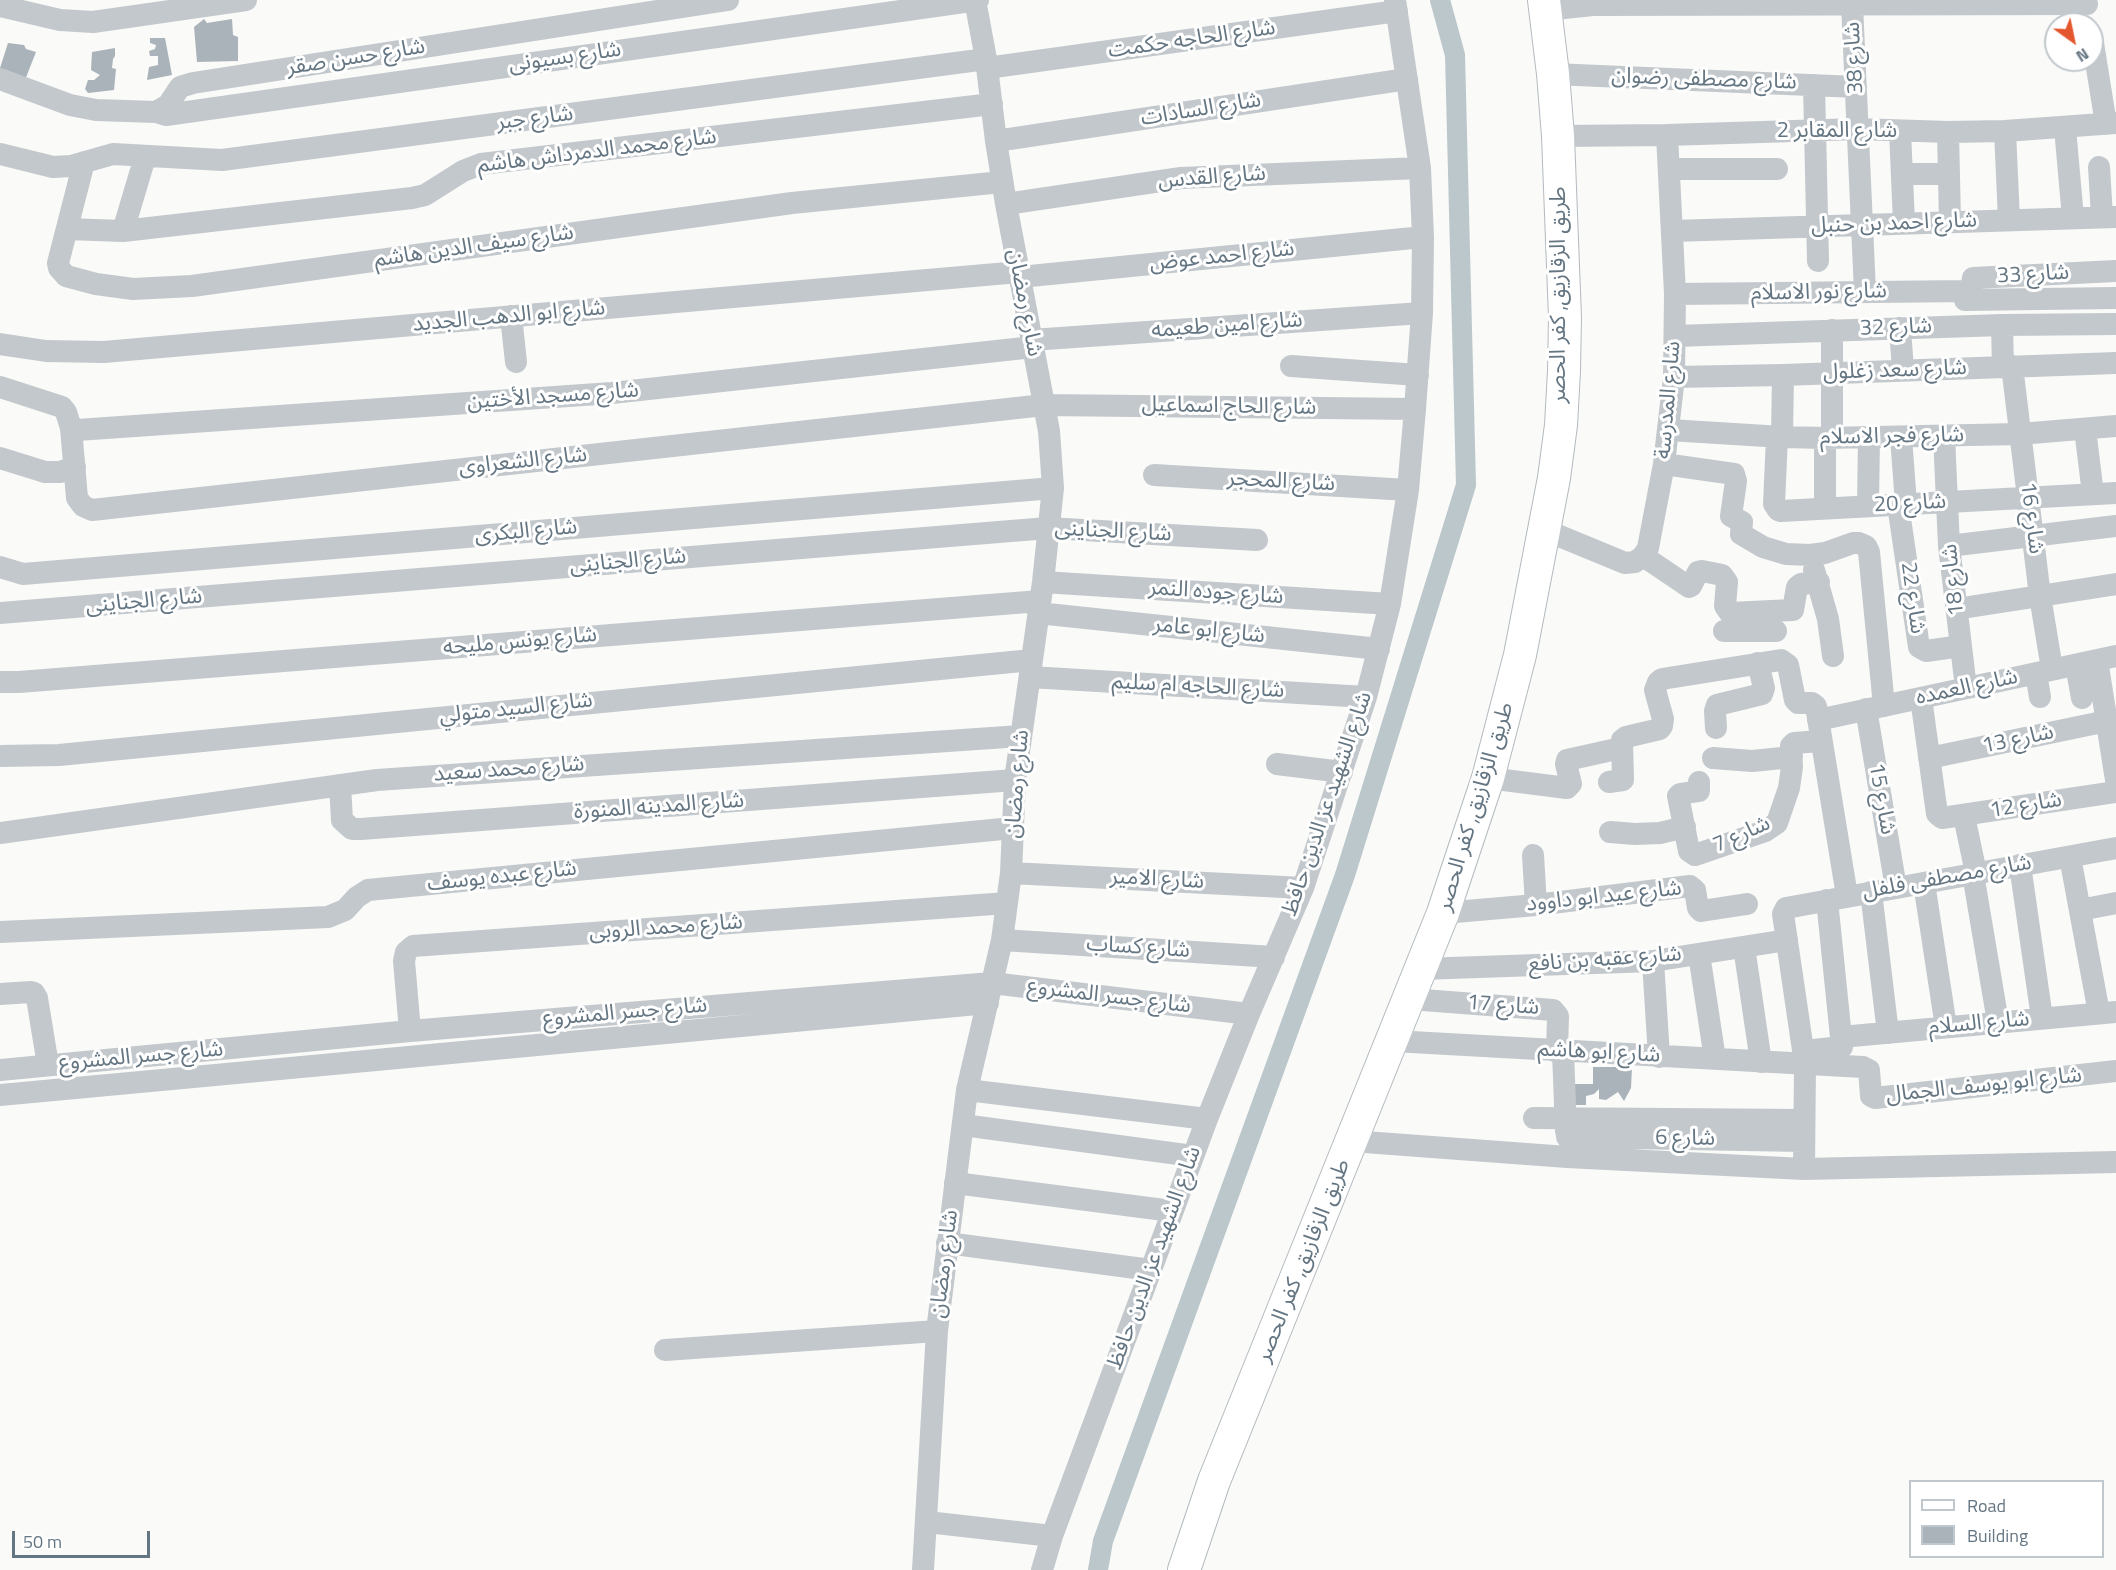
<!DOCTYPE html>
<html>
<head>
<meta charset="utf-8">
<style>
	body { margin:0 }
	#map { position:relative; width:2116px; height:1570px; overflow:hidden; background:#fafaf8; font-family:"Titillium Web",sans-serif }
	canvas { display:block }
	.legend { position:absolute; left:1909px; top:1480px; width:195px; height:78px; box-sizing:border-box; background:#fff; border:2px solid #c1c8cd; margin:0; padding:8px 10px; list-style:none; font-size:18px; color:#657683 }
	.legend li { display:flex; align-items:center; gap:12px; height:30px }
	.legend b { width:30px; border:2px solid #c1c8cd }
	.north { position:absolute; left:2044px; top:12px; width:60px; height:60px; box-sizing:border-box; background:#fff; border:2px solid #c1c8cd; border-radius:50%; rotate:147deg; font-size:16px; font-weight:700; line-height:24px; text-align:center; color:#657683 }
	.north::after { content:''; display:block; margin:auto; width:21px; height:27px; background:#e4572e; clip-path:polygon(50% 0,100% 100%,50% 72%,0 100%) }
	.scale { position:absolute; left:12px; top:1531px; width:138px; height:27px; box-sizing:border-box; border:3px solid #657683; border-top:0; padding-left:8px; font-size:18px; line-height:21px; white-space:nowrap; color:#657683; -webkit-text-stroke:4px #fff; paint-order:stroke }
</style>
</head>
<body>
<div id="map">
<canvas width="2116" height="1570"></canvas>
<ul class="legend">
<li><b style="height:8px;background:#fff"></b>Road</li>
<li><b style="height:16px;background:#aab3b9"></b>Building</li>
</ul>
<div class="north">N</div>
<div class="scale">50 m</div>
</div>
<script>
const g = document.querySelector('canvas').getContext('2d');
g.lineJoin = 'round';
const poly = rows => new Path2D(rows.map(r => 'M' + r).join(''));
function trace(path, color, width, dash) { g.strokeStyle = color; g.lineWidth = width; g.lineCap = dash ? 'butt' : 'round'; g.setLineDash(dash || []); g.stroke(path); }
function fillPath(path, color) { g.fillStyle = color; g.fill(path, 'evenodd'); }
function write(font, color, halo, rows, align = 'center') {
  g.font = font + ' "Titillium Web","Noto Sans Arabic",sans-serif'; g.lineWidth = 6; g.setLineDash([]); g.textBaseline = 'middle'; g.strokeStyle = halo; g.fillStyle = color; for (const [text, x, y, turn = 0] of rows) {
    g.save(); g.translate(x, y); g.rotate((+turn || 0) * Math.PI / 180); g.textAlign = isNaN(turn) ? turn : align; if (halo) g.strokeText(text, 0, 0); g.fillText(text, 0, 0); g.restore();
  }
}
trace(poly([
	[1098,1570,1103,1541,1345,875,1466,485,1455,55,1440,0]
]), '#bbc7cb', 20);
fillPath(poly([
	[204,19,207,23,232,19,233,35,238,37,238,61,197,62,194,27],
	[150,38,165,38,172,75,147,80,149,67,158,65,158,56,150,56,149,51,155,49,156,45,150,43],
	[8,43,24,45,26,49,36,52,25,80,0,74,0,68],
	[115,48,115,56,113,59,112,68,116,69,114,90,88,93,85,89,88,80,94,80,100,75,91,70,92,52],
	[1593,1067,1632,1067,1631,1088,1624,1101,1618,1092,1606,1100,1599,1099,1599,1089,1594,1094,1586,1096,1586,1105,1568,1105,1568,1084,1593,1084]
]), '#aab3b9');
const secondary = poly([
	[1184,1570,1214,1481,1443,913,1488,778,1520,655,1554,478,1561,425,1564,371,1565,318,1558,136,1553,74,1544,0]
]);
trace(secondary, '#b3babf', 34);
trace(poly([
	[1852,4,1865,292],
	[0,6,60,20,93,22,246,0],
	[1545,10,1593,5,2087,4],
	[2092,37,2106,124],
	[987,68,1397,11],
	[1553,74,1856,87],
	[0,79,70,105,96,110,156,112,168,105,180,87,193,83,728,0],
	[1814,85,1818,261],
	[156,112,166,115,978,0],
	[2065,128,2073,218],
	[1900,131,1904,223],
	[2005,131,2009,220],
	[1948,132,1950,222],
	[1558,136,1667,135,1858,129,1948,132,2005,131,2116,123],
	[996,141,1407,79],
	[0,154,53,167,71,166,113,154,222,160,986,59],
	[84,162,58,263,59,268,66,276,96,284,133,289,192,286,792,203,1002,182],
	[2099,167,2102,217],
	[1669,169,1777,169],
	[1902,174,1949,174],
	[1006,204,1181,178,1420,168],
	[67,229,123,231,412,198,425,195,463,171,481,164,992,104],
	[123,231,145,157],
	[1673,231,2116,217],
	[1020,277,1423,237],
	[1963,291,1965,300,2116,298],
	[1675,294,1971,291,1973,278,2116,271],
	[511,316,516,362],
	[2002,325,2003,367],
	[1900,328,1903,370],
	[1832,330,1832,438],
	[1675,336,2002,325,2116,324],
	[1031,340,1422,313],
	[0,344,46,351,104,352,1019,272],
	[1291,366,1418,375],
	[2012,366,2040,596,2052,669],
	[1674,377,1783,375,2116,363],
	[0,387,62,407,66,412,71,428,77,498,83,506,92,510,1044,405,1415,409],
	[71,428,77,430,612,393,1033,347],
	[2085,429,2093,494],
	[1669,430,1782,437,1825,438,2020,434,2116,426],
	[1944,436,1949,546,1966,688],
	[1777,437,1774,504,1778,510,1781,511,2116,493],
	[1782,437,1783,375],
	[1901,437,1906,504],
	[0,458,45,472,60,472,75,467],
	[1664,464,1734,474,1736,481,1731,516,1742,522,1741,534,1763,547,1786,554,1810,555,1825,553,1853,543,1859,543,1866,546,1869,552,1884,706],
	[1154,475,1408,490],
	[1898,505,1919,647,1926,651,1961,646],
	[1868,506,1869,437],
	[1825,508,1825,438],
	[1545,530,1625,563,1635,562,1643,556,1648,548,1664,464,1674,377,1675,294,1667,135],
	[1949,546,2116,526],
	[1643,556,1689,587,1691,586,1698,572,1702,571,1722,575,1727,582,1725,606,1730,613,1793,610,1797,587,1801,584,1819,582],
	[0,567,23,574,1053,488],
	[1814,570,1828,619,1833,656],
	[1043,582,1390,604],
	[1956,609,2116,584],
	[0,613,1048,528,1257,540],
	[1038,613,1379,649],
	[1724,631,1776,631],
	[1781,660,1788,665,1795,700,1798,703,1812,703,1816,706,1847,896],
	[2097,660,2116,780],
	[2076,665,2082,698],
	[2036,673,2040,697],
	[1030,677,1366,697],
	[0,682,19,682,1040,601],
	[1921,698,1937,814,1942,818,2116,792],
	[1866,709,1896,888],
	[1818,720,2116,656],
	[1716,728,1715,711,1717,705,1762,694,1764,688,1758,663],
	[0,756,59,755,1032,660],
	[1713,758,1752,761,1792,757],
	[1929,758,2107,721],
	[1277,764,1342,772],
	[1488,778,1567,788,1571,784,1566,764,1567,760,1621,748],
	[1609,782,1623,780,1622,740,1626,737,1660,729,1662,726,1663,719,1655,690,1658,682,1662,679,1781,660],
	[1699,782,1699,791,1680,794,1678,796,1689,851,1695,855,1765,831,1777,823,1789,788,1792,767,1791,746,1794,743,1821,741],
	[340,785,342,820,352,829,361,829,1015,780],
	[1964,816,1976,873],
	[1610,832,1635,834,1660,833,1685,827],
	[0,833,377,780,1021,736],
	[1533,855,1536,905],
	[2070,857,2099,1013],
	[2020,865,2042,1018],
	[1011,873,1303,888],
	[1973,874,1998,1022],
	[1924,883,1946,1027],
	[1871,892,1888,1033],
	[2080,910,2116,903],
	[1443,913,1536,905,1690,886,1695,890,1698,908,1701,911,1747,904],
	[0,932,328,917,345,910,357,897,368,890,1013,828],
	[1002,940,1274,957],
	[1744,947,1761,1062],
	[1699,954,1715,1059],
	[1653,961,1659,1057],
	[1421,969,1653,961,1787,940],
	[0,994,31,992,34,993,37,998,48,1065],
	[1410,999,1553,1010,1558,1016,1557,1052],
	[410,1031,404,961,406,952,413,946,1007,903],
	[1841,1037,2116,1012],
	[1393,1041,1863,1067,1869,1070,1871,1096,1875,1098,2116,1071],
	[1804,1051,1842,1047,1827,900],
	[1563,1052,1566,1131],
	[0,1070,410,1031,992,983,1249,1014],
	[967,1090,1207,1119],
	[0,1095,988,1003],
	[1534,1118,1804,1120],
	[963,1125,1193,1156],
	[1567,1137,1804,1141],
	[1351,1141,1567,1157,1804,1169,2116,1162],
	[1804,1169,1805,1064,1783,914,1786,908,2116,848],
	[955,1183,1172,1211],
	[947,1243,1151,1270],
	[665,1350,937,1331],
	[927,1522,1052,1536],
	[923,1570,937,1331,967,1090,1002,940,1011,873,1015,780,1043,582,1053,488,1049,431,1006,204,996,141,986,59,975,0],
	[1042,1570,1052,1536,1207,1119,1249,1014,1303,888,1366,697,1390,604,1408,490,1415,409,1422,313,1423,237,1420,168,1395,0]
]), '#c3c8cc', 22);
trace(secondary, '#fff', 32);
write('22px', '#657683', '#fff', [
	["شارع الحاجه حكمت",1192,40,-8],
	["شارع حسن صقر",356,58,-9],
	["شارع بسيونى",565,58,-8],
	["شارع 38",1855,58,-93],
	["شارع مصطفى رضوان",1704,80,2],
	["شارع السادات",1201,110,-9],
	["شارع جبر",535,119,-7],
	["شارع المقابر 2",1837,132],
	["شارع محمد الدمرداش هاشم",597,152,-7],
	["شارع القدس",1212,178,-4],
	["شارع احمد بن حنبل",1894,224,-2],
	["شارع سيف الدين هاشم",474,247,-8],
	["شارع احمد عوض",1222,257,-6],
	["شارع 33",2033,275,-3],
	["شارع نور الاسلام",1819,293,-1],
	["طريق الزقازيق, كفر الحصر",1560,295,-90],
	["شارع رمضان",1024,303,79],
	["شارع ابو الدهب الجديد",509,317,-5],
	["شارع امين طعيمه",1227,326,-4],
	["شارع 32",1896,328,-2],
	["شارع سعد زغلول",1895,371,-2],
	["شارع مسجد الأختين",553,397,-4],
	["شارع المدرسة",1669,400,-85],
	["شارع الحاج اسماعيل",1229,407,1],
	["شارع فجر الاسلام",1892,437,-1],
	["شارع الشعراوى",523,462,-6],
	["شارع المحجر",1281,482,3],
	["شارع 20",1910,504,-3],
	["شارع 16",2031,518,83],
	["شارع البكرى",526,532,-5],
	["شارع الجناينى",1113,532,3],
	["شارع الجناينى",628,562,-5],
	["شارع 18",1954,580,-96],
	["شارع جوده النمر",1216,593,4],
	["شارع 22",1912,598,82],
	["شارع الجناينى",144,602,-5],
	["شارع ابو عامر",1209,631,6],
	["شارع يونس مليحه",520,642,-5],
	["شارع الحاجه ام سليم",1198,687,3],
	["شارع العمده",1967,688,-12],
	["شارع السيد متولي",516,709,-6],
	["شارع 13",2018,740,-12],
	["شارع محمد سعيد",509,770,-4],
	["شارع رمضان",1018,784,-85],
	["شارع 15",1881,799,80],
	["شارع الشهيد عز الدين حافظ",1328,804,-71],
	["شارع 12",2026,806,-9],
	["شارع المدينه المنورة",659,807,-4],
	["طريق الزقازيق, كفر الحصر",1476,807,-73],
	["شارع 7",1742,835,-24],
	["شارع عبده يوسف",502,877,-6],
	["شارع مصطفى فلفل",1947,878,-10],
	["شارع الامير",1157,880,3],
	["شارع عيد ابو داوود",1604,897,-6],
	["شارع محمد الروبى",666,928,-4],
	["شارع كساب",1138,948,4],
	["شارع عقبه بن نافع",1605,960,-4],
	["شارع جسر المشروع",1109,997,7],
	["شارع 17",1503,1006,4],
	["شارع جسر المشروع",625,1013,-5],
	["شارع السلام",1979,1024,-5],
	["شارع ابو هاشم",1599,1053,3],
	["شارع جسر المشروع",141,1057,-5],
	["شارع ابو يوسف الجمال",1984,1086,-6],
	["شارع 6",1685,1139,1],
	["شارع الشهيد عز الدين حافظ",1155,1258,-70],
	["طريق الزقازيق, كفر الحصر",1304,1261,-68],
	["شارع رمضان",945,1264,-83]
]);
</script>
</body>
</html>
